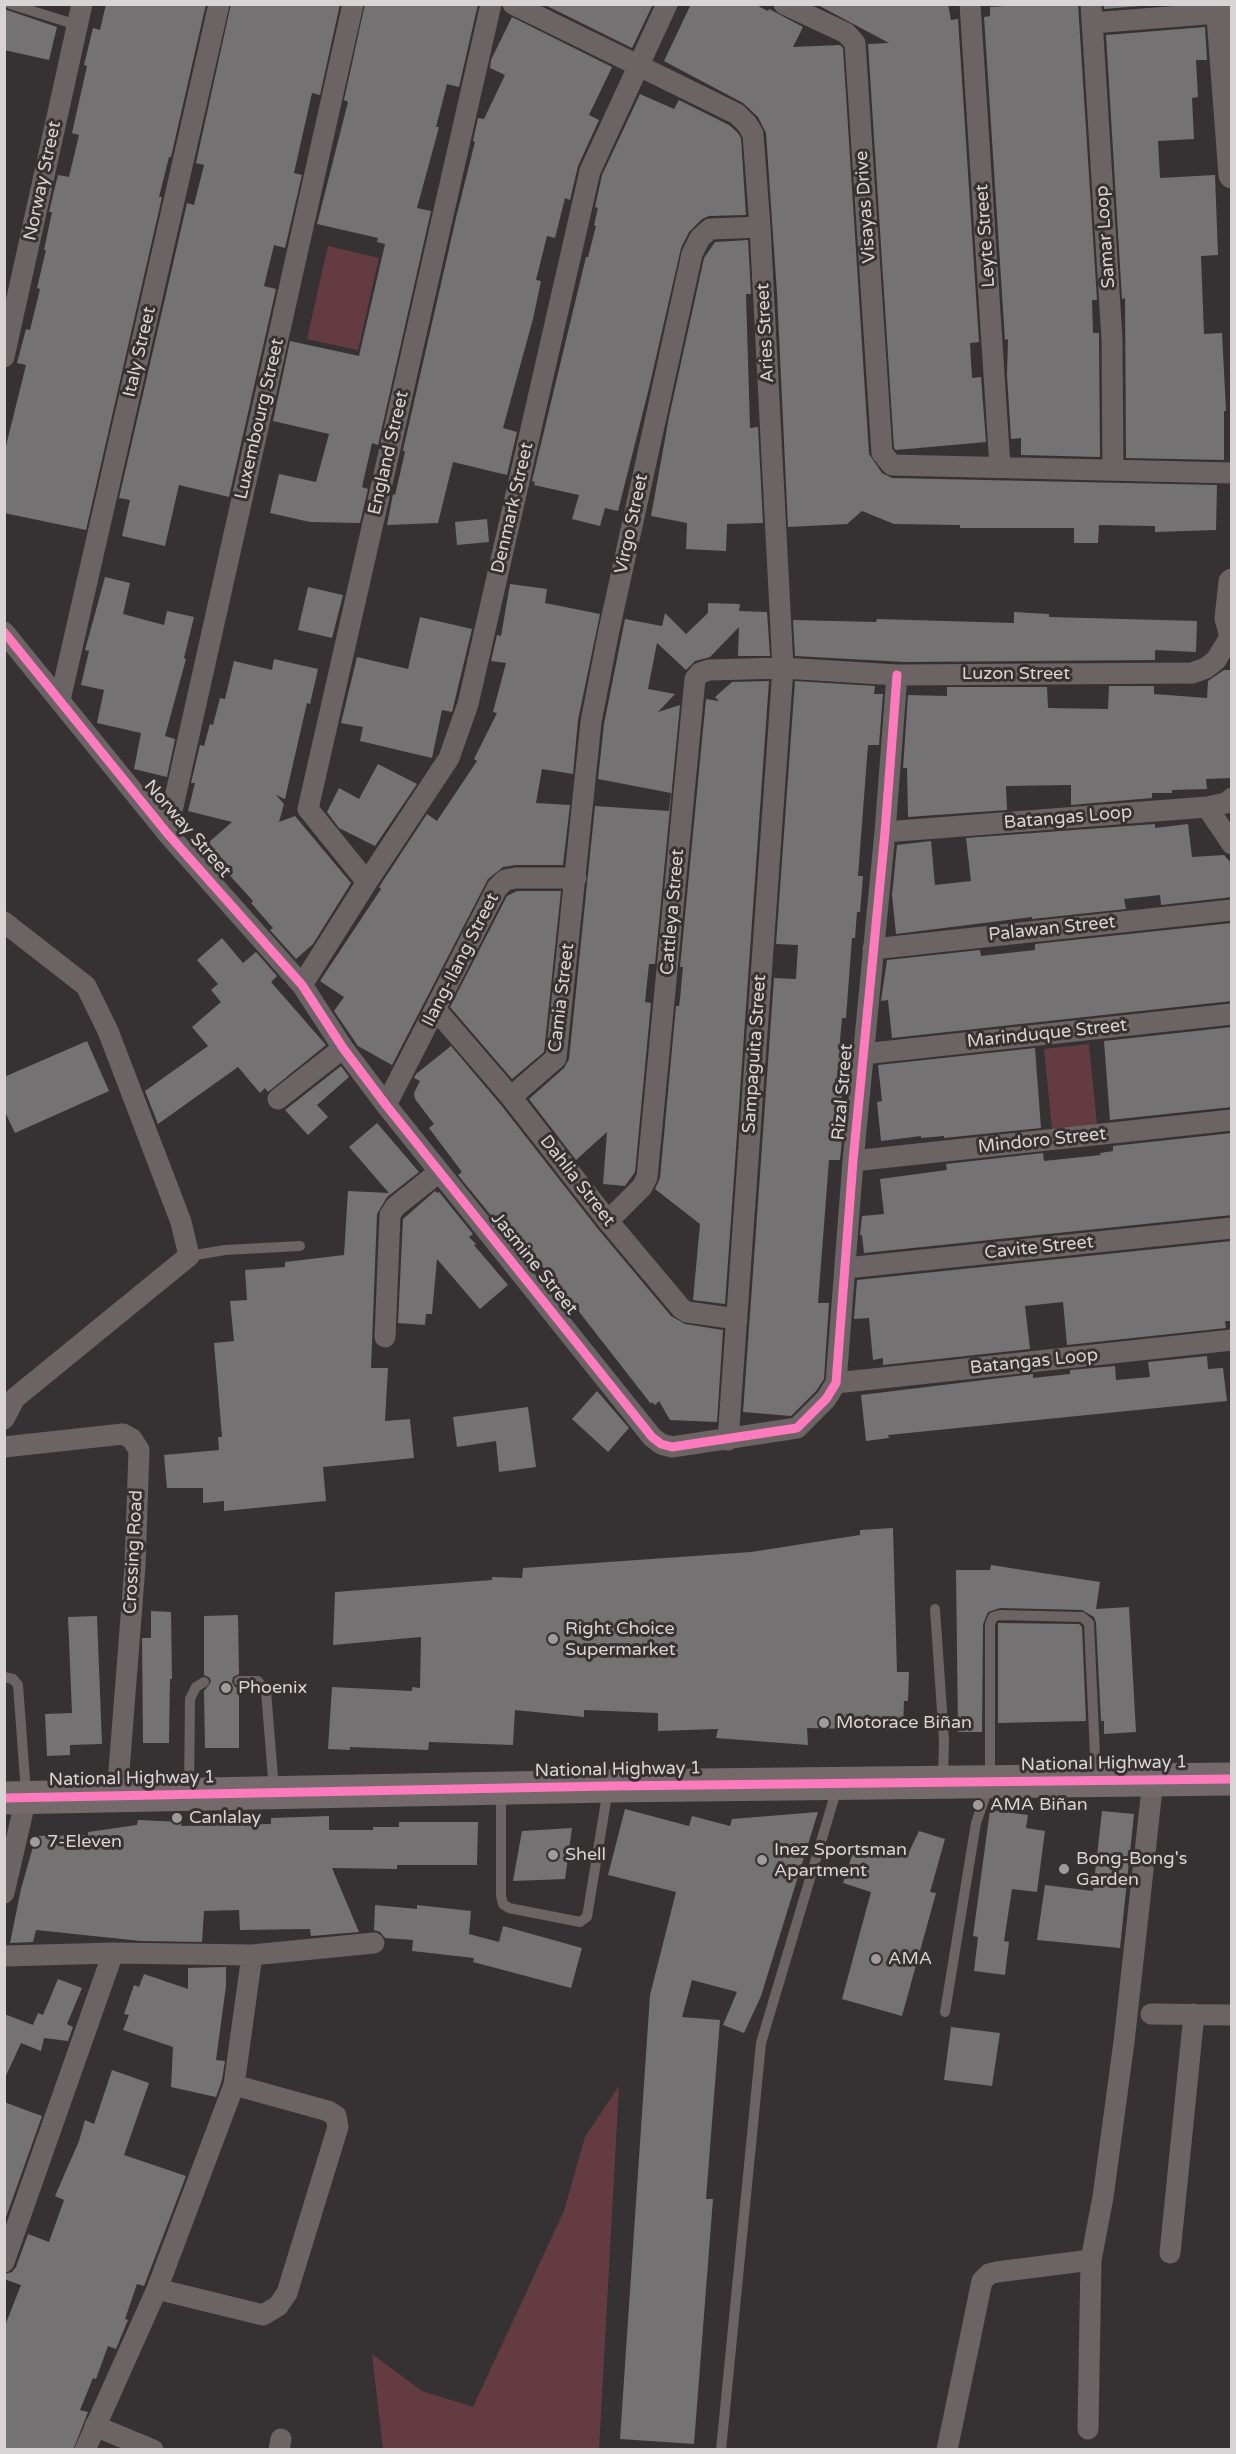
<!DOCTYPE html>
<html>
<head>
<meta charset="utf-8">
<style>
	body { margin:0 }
	#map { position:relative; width:1236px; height:2454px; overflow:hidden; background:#363233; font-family:"Varela Round",sans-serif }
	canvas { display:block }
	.frame { position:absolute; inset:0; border:6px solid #d8d3d4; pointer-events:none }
</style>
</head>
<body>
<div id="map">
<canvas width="1236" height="2454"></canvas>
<div class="frame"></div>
</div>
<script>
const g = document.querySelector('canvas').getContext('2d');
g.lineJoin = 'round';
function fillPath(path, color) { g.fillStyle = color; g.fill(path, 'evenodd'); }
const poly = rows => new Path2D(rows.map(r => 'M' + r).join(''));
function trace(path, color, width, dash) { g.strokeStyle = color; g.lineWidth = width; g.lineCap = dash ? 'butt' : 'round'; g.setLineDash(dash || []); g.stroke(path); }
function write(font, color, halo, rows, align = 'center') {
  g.font = font + ' "Varela Round",sans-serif'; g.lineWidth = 6; g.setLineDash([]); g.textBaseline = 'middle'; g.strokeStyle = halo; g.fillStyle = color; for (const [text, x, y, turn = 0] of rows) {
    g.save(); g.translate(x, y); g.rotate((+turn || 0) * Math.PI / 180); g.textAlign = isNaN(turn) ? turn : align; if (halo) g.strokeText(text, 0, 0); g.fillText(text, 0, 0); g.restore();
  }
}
fillPath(poly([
	[328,246,379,258,358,350,307,339],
	[1089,1044,1097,1125,1052,1129,1044,1049],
	[619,2086,599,2449,383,2449,372,2354,422,2391,473,2407,564,2211,585,2137]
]), '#653b42');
fillPath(poly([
	[106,4,206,4,171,157,169,157,159,197,162,197,86,530,4,513,4,454,26,365,17,363,26,329,30,330,40,289,37,288,46,250,44,250,52,212,49,212,54,191,58,175,69,177,79,135,72,133,87,66,84,65,93,28,100,30],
	[231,4,340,4,320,95,312,93,294,173,302,175,285,248,274,245,264,286,276,289,229,497,179,485,165,546,122,536,130,500,119,498,187,203,194,205,204,165,196,163],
	[365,4,478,4,459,87,447,84,436,127,439,127,417,208,431,211,378,445,372,443,362,487,368,489,360,523,310,522,270,513,279,474,316,482,329,434,273,421,290,341,359,356,385,244,377,242,378,238,317,224,348,102,344,100],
	[543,4,653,4,632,48],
	[691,4,754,4,768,11,769,9,803,27,793,47,840,45,843,48,869,454,882,473,892,478,1217,485,1216,530,1155,532,1155,526,1099,525,1098,543,1074,543,1074,528,960,528,960,525,894,524,862,511,847,524,788,527,777,293,766,133,758,117,743,103,664,61],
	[816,4,948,4,951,20,958,19,979,342,970,343,972,378,981,377,986,442,896,450,894,448,868,44,889,43],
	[1035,4,1078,4,1097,300,1092,300,1093,333,1099,333,1099,339,1100,457,1021,455,1021,438,1011,439,1007,375,1008,339,1005,340,984,17,990,16,990,7],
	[1104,4,1165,4,1104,9],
	[4,9,57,27,49,60,4,50],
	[512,17,612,67,589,115,599,120,578,166,570,200,565,198,555,238,547,236,536,280,541,281,533,319,503,428,517,432,507,475,453,462,438,523,387,525,393,494,395,495,405,452,403,450,456,218,475,142,473,141,478,118,484,119,505,75,490,68,491,60],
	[1205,27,1207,60,1196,60,1198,97,1192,98,1194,139,1158,141,1160,178,1215,175,1218,255,1201,256,1204,334,1222,333,1226,411,1224,411,1224,460,1126,458,1125,298,1122,299,1106,35],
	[640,94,674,109,679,100,729,125,737,132,741,138,746,215,709,216,702,219,689,232,681,248,649,388,618,511,605,508,600,526,572,519,579,495,534,485,535,482,532,481,586,257,588,257,596,226,594,225,598,208,595,207,602,175],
	[748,240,751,294,746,294,750,428,758,427,763,523,727,524,726,551,686,549,687,523,651,516,669,417,704,258,715,242],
	[487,519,489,542,457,545,455,522],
	[105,577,130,583,123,614,164,625,167,611,194,617,184,658,186,659,165,736,175,739,167,777,134,769,141,733,97,723,104,690,81,685,89,651,85,650],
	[510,584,547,589,545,603,600,614,578,720,573,774,542,769,536,803,570,805,563,865,516,865,503,867,488,879,392,1065,358,1046,334,1011,344,997,320,981,381,889,379,887,427,814,437,821,477,761,474,759,497,713,493,712,506,663,491,661,497,635,501,636],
	[308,587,343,595,332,638,298,630],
	[708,603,740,604,739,611,767,612,770,656,738,656,739,627,710,657,695,661,686,670,657,643,648,689,675,694,658,712,680,705,655,964,649,964,645,1002,651,1003,635,1172,625,1186,603,1184,607,1132,576,1160,529,1099,564,1068,569,1059,595,806,669,811,671,793,598,779,604,724,625,619,662,626,665,613,686,634,708,613],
	[1014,612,1049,614,1049,617,1197,621,1196,652,1155,650,1155,660,905,662,795,656,793,620,876,622,877,619,1014,623],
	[420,617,472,629,452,712,442,710,432,758,360,741,363,727,341,723,357,657,408,669],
	[274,659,318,669,310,704,307,703,285,799,276,795,284,804,279,822,295,816,351,883,313,944,296,959,270,930,273,928,251,903,253,901,224,869,228,865,208,843,232,822,188,811,195,783,191,783,200,745,204,746,210,724,213,725,220,698,225,699,234,661,272,670],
	[1224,670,1232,670,1232,778,1206,779,1207,789,1172,790,1172,793,1152,793,1152,798,1071,805,1071,785,1006,786,1007,810,908,817,907,768,903,768,908,695,947,696,947,687,1047,687,1048,708,1108,709,1109,686,1154,686,1154,694,1207,698,1208,681],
	[769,681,725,1304,693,1300,700,1224,655,1189,660,1178,676,1006,679,1006,680,999,683,967,680,967,706,699,719,701,715,697,732,682],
	[795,681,875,686,874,694,883,694,879,745,868,745,858,876,863,876,860,912,857,912,855,938,852,938,846,1018,842,1018,839,1051,844,1051,840,1128,843,1128,840,1160,829,1160,818,1303,829,1303,824,1379,816,1391,791,1416,743,1412,774,978,796,979,798,945,776,944],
	[378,764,417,784,375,846,339,828,327,812,339,788,359,799],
	[1155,824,1155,828,1188,824,1192,857,1224,855,1232,864,1232,897,1161,905,1160,895,1124,899,1126,909,1032,919,1032,917,896,934,892,895,897,845,931,841,935,885,971,881,966,838],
	[517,891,561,891,544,1052,512,1079,450,1007,507,896],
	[1232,923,1232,1001,892,1038,888,1000,881,1001,887,960,980,950,981,956,1035,950,1035,944],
	[222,938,243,963,256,952,277,976,271,982,326,1045,268,1092,265,1088,260,1093,238,1067,158,1124,145,1091,208,1046,192,1027,221,1002,211,990,218,984,197,960],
	[1232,1027,1232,1107,1110,1120,1104,1041],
	[87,1041,109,1091,15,1133,4,1110,4,1077],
	[451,1046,501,1105,598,1229,671,1316,685,1324,723,1330,717,1422,670,1420,659,1401,655,1405,652,1402,651,1404,566,1295,542,1266,540,1267,496,1215,493,1218,458,1175,462,1172,429,1128,434,1124,415,1099,414,1093,420,1081,414,1078,416,1074],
	[1035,1048,1041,1128,944,1138,944,1136,921,1138,921,1136,881,1141,877,1102,882,1101,878,1065],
	[341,1066,349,1077,317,1105,328,1117,308,1135,285,1110],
	[377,1123,419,1172,387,1197,377,1214,371,1368,388,1368,385,1421,410,1419,414,1458,323,1467,326,1501,224,1511,224,1501,203,1503,203,1488,167,1488,164,1455,219,1450,218,1437,222,1437,214,1343,234,1341,230,1301,247,1300,245,1270,285,1267,285,1262,344,1255,348,1191,389,1193,349,1147],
	[1232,1133,1232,1215,864,1253,862,1235,860,1235,862,1216,884,1214,880,1179,947,1170,946,1164,1043,1153,1044,1161,1101,1155,1100,1153,1113,1151,1113,1146],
	[435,1191,437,1193,439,1192,473,1234,469,1237,476,1244,474,1245,508,1285,480,1309,437,1259,432,1314,426,1314,425,1325,398,1323,403,1219],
	[1232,1241,1232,1321,1225,1321,1226,1328,1067,1345,1063,1302,1025,1306,1030,1349,883,1365,883,1358,873,1360,869,1318,854,1319,857,1280],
	[1207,1356,1208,1369,1223,1368,1227,1401,888,1435,889,1438,866,1441,861,1395,1033,1374,1033,1378,1070,1374,1070,1370,1115,1366,1116,1380,1150,1377,1148,1362],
	[597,1391,629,1428,608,1452,572,1419],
	[528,1407,536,1467,499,1472,496,1441,457,1447,453,1417],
	[893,1528,897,1672,909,1672,908,1701,904,1701,903,1730,807,1728,808,1745,716,1738,718,1729,658,1731,658,1713,584,1710,584,1717,515,1710,513,1745,429,1742,428,1750,350,1747,350,1750,328,1749,332,1687,412,1691,412,1687,420,1688,421,1637,333,1645,335,1592,492,1580,492,1577,522,1578,523,1568,751,1552,860,1535,860,1530],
	[991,1565,1100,1582,1096,1609,1129,1607,1136,1732,1104,1734,1104,1721,1101,1721,1096,1623,1094,1617,1082,1610,1000,1608,988,1612,983,1624,982,1732,958,1732,956,1570,990,1570],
	[151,1611,171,1612,172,1679,170,1679,169,1743,143,1743,142,1638,151,1638],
	[238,1615,239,1674,233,1677,232,1682,235,1687,239,1688,239,1748,205,1748,204,1691,211,1682,210,1678,204,1675,204,1616],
	[97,1616,102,1744,70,1745,70,1755,47,1756,45,1714,72,1713,68,1617],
	[998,1623,1079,1624,1082,1627,1086,1721,998,1723],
	[625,1809,689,1826,692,1816,730,1826,732,1819,818,1812,761,1996,744,2033,723,2025,737,1992,692,1980,682,2017,720,2020,706,2199,713,2199,694,2444,620,2439,650,1995,676,1892,608,1875],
	[990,1810,1028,1815,1026,1828,1045,1831,1037,1892,1012,1889,1004,1941,1009,1942,1005,1975,974,1971,978,1937,973,1936],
	[1102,1811,1134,1814,1120,1948,1037,1940,1045,1885,1093,1891],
	[329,1816,329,1830,373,1830,373,1827,399,1827,399,1822,478,1822,477,1865,397,1865,397,1869,332,1868,359,1932,311,1936,310,1929,240,1930,239,1910,204,1911,202,1942,141,1941,36,1930,33,1942,10,1943,21,1889,36,1836,88,1835,88,1832,137,1825,138,1820,182,1822,181,1826,271,1824,271,1818],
	[572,1828,565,1879,513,1881,522,1831],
	[919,1831,945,1839,930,1892,936,1893,902,2016,842,1999,871,1892,843,1883,854,1849,885,1858,887,1852,908,1854],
	[375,1905,417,1909,417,1905,471,1911,469,1934,499,1942,503,1926,582,1948,571,1988,473,1962,474,1958,412,1951,413,1940,385,1938,380,1932,374,1930],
	[226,1967,226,1986,216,2060,225,2061,222,2080,216,2097,171,2087,173,2047,123,2030,129,2015,124,2014,134,1985,139,1987,144,1974,188,1989,188,1968],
	[58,1979,82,1988,67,2024,73,2027,68,2041,44,2038,41,2051,21,2043,4,2080,4,2014,33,2025,38,2013,43,2015],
	[951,2027,1000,2033,992,2086,944,2080],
	[112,2070,149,2083,124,2155,186,2176,144,2286,137,2284,125,2319,128,2320,116,2349,108,2346,96,2379,93,2378,80,2410,88,2412,73,2450,4,2450,4,2328,21,2285,4,2279,4,2274,12,2272,16,2267,28,2234,49,2242,64,2200,55,2196,79,2141,85,2120,94,2124],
	[4,2102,42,2116,5,2220,4,2219]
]), '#757273');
trace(poly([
	[10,4,77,25],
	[189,1256,225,1250,300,1246],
	[935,1609,944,1740,943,1780],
	[4,1677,13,1679,18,1685,26,1793],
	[239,1681,258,1681,266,1691,274,1790],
	[189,1790,190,1699,196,1687,204,1682],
	[501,1792,501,1896,503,1904,509,1908,580,1922,587,1917,608,1789],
	[945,2012,976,1823,990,1783,990,1624,993,1617,1000,1615,1082,1617,1089,1623,1096,1777],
	[721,2450,761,2043,837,1788]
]), '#6b6364', 10);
trace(poly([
	[513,4,737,114,747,124,753,134,760,227,783,668,728,1440],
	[784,4,846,33,855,43,882,453,892,465,1232,473],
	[970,4,1000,467],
	[1091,4,1112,339,1113,469],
	[1092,23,1219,13],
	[4,357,82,4],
	[4,632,167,833,302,985,343,1048,386,1105,652,1437,661,1444,672,1447,797,1428,826,1399,836,1383,853,1161,885,832,897,675],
	[60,700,219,4],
	[1207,807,1226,803,1232,798],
	[885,832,1207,807,1232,844],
	[167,833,353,4],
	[367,882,308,809,491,4],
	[4,922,86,986,108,1031,181,1222,189,1256,15,1398,4,1419],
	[873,949,1232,910],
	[302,985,367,882,449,758,468,704,590,171,667,4],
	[436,1010,511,1097,608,1221,681,1308,687,1312,737,1319],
	[863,1054,1232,1014],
	[511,1097,556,1058,591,722,609,630,692,254,700,238,710,229,760,227],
	[278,1099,343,1048],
	[386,1105,497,888,505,880,516,878,576,878],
	[853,1161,1232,1120],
	[608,1221,642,1187,647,1177,695,679,700,673,709,670,783,668,897,675,1192,673,1206,668,1216,660,1232,634],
	[846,1268,1232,1228],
	[385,1337,390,1215,395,1207,439,1172],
	[836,1383,1232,1340],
	[4,1447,123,1434,132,1439,139,1450,135,1566,117,1796],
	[4,1893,26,1798],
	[4,1956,113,1953,252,1955,374,1943],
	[1151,2014,1232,2015],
	[1170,2253,1194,2014],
	[4,2262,113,1953],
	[157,2289,263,2315,278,2306,287,2293,338,2127,336,2116,328,2111,234,2085],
	[95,2426,153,2450],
	[1088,2429,1091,2260,1103,2197,1124,2042,1153,1780],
	[85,2450,157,2289,234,2085,252,1955],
	[279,2450,281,2439],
	[947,2450,982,2281,989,2274,997,2272,1091,2260]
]), '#6b6364', 21);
trace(poly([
	[1219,4,1232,175],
	[1232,582,1228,618,1232,633]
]), '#6b6364', 27);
trace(poly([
	[4,1798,609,1786,1232,1779]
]), '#746a6c', 33);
trace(poly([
	[4,632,167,833,302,985,343,1048,386,1105,652,1437,661,1444,672,1447,797,1428,826,1399,836,1383,853,1161,885,832,897,675],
	[4,1798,609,1786,1232,1779]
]), '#fd7abc', 9);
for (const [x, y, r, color] of [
	[553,1639,6,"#9f9b9c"],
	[226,1688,6,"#9f9b9c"],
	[824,1723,6,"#9f9b9c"],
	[978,1805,6,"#9f9b9c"],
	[177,1818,6,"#9f9b9c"],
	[35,1842,6,"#9f9b9c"],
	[553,1855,6,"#9f9b9c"],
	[762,1860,6,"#9f9b9c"],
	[1064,1869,6,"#9f9b9c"],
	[876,1959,6,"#9f9b9c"]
]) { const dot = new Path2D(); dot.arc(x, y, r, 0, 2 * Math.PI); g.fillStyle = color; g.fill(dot); trace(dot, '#373132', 2); }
write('18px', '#d8d3d4', '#373132', [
	["Norway Street",43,181,-78],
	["Visayas Drive",866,207,-94],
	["Leyte Street",986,236,-94],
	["Samar Loop",1106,237,-94],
	["Aries Street",766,333,-93],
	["Italy Street",140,352,-77],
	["Luxembourg Street",260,419,-77],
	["England Street",389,453,-77],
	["Denmark Street",513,508,-77],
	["Virgo Street",632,524,-78],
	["Luzon Street",1016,674],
	["Batangas Loop",1068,818,-5],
	["Norway Street",187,829,49],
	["Cattleya Street",673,912,-85],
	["Palawan Street",1052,929,-6],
	["Ilang-Ilang Street",461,960,-63],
	["Camia Street",562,998,-83],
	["Marinduque Street",1047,1034,-6],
	["Sampaguita Street",755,1054,-86],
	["Rizal Street",843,1092,-85],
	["Mindoro Street",1042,1141,-6],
	["Dahlia Street",577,1181,52],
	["Cavite Street",1039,1248,-6],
	["Jasmine Street",534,1264,51],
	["Batangas Loop",1034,1362,-6],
	["Crossing Road",134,1552,-87],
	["National Highway 1",1104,1764,-1],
	["National Highway 1",618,1770,-1],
	["National Highway 1",132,1779,-1]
]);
write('18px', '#d8d3d4', '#373132', [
	["Right Choice",565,1629],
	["Supermarket",565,1650],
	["Phoenix",238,1688],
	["Motorace Biñan",836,1723],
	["AMA Biñan",990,1805],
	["Canlalay",189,1818],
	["7-Eleven",47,1842],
	["Inez Sportsman",774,1850],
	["Apartment",774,1871],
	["Shell",565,1855],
	["Bong-Bong's",1076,1859],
	["Garden",1076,1880],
	["AMA",888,1959]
], 'left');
</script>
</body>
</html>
